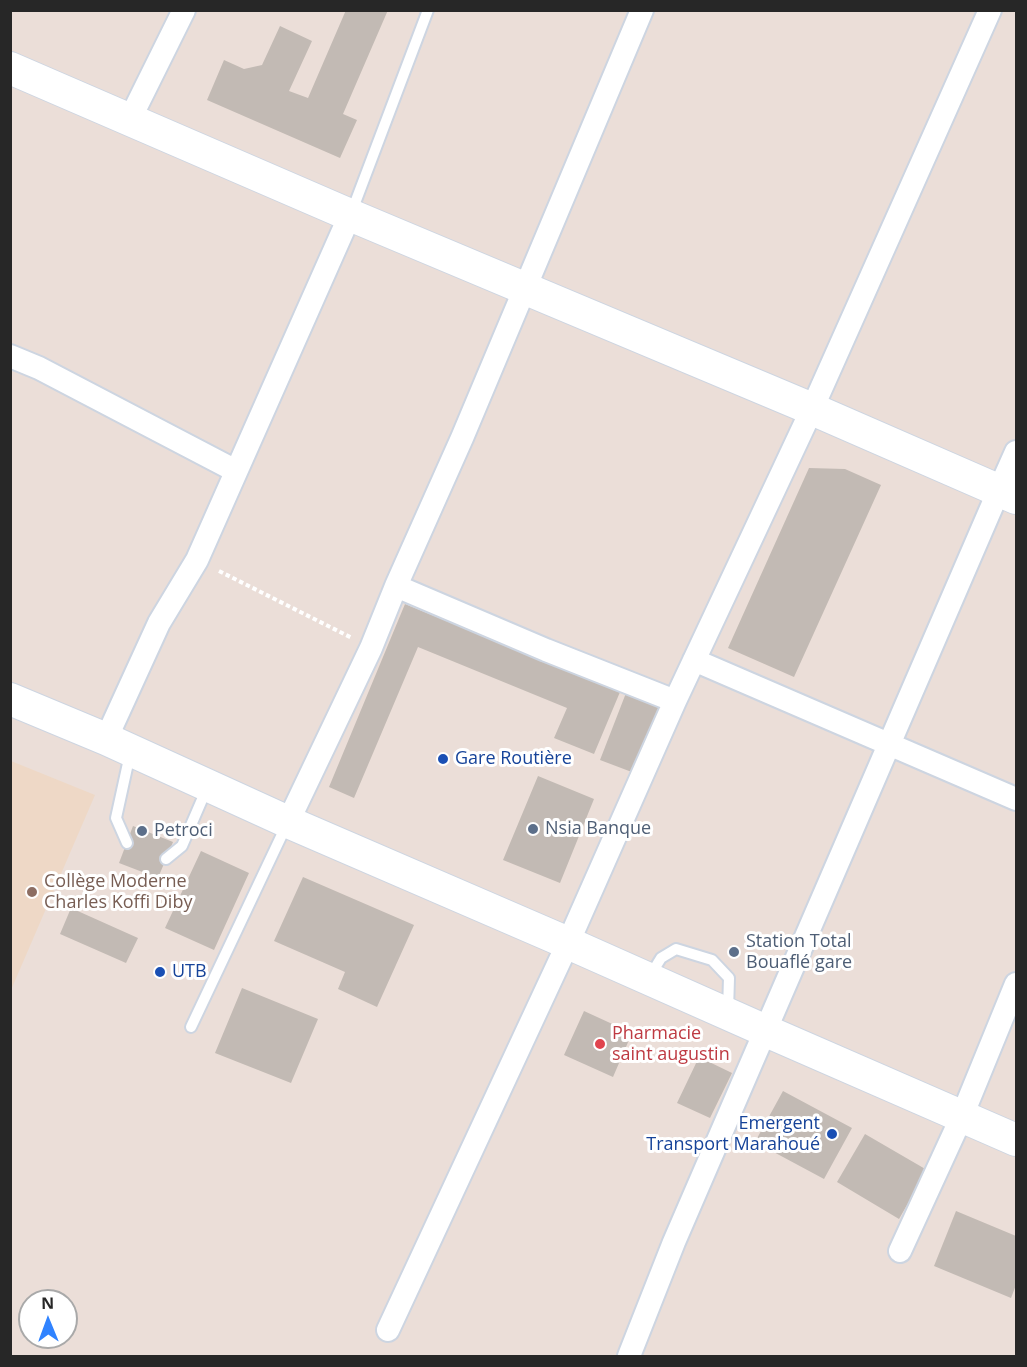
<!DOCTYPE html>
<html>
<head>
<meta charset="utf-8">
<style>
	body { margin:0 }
	#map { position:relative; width:1027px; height:1367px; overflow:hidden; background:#ebded8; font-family:"Open Sans",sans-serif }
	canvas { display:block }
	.frame { position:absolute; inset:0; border:12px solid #272727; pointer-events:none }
	.north { position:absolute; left:18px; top:1289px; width:60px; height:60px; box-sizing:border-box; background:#fff; border:2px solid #a9a9a9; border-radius:50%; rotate:359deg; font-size:16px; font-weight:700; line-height:24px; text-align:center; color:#272727 }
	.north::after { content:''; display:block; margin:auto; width:21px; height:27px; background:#3083ff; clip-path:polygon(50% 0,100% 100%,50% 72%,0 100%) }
</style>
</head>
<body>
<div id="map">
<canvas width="1027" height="1367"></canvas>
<div class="frame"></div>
<div class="north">N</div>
</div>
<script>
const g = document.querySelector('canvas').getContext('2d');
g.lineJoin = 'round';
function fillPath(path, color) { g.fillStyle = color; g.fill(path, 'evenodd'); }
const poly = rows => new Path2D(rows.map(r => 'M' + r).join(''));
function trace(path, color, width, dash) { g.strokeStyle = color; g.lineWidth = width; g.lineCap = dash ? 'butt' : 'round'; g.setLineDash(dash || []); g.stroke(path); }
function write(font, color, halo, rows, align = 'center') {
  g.font = font + ' "Open Sans",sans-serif'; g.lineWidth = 6; g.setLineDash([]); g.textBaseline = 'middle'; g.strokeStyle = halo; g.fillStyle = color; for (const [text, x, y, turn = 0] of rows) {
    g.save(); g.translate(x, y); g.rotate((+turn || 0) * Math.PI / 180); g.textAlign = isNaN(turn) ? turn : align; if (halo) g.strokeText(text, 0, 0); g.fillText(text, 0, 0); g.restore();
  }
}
fillPath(poly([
	[11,761,95,795,11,990]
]), '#eed8c6');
fillPath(poly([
	[346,10,388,10,343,114,357,120,340,158,207,100,224,60,244,69,262,65,280,26,312,41,289,91,308,98],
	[809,468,845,469,881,485,794,677,728,648],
	[405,604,620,692,594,754,554,738,567,708,418,647,354,798,329,787],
	[626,693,663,707,637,774,600,760],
	[538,776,594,799,560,883,503,860],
	[133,826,173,842,158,878,119,863],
	[201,851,249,873,214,950,165,928],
	[303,877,414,925,377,1007,338,989,345,972,274,941],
	[71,908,138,938,126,963,60,934],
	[242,988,318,1019,291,1083,215,1053],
	[584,1011,632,1033,613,1077,564,1055],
	[699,1057,732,1073,710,1118,677,1103],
	[783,1091,852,1128,824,1179,755,1142],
	[865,1134,927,1170,899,1219,837,1182],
	[956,1211,1016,1236,1016,1285,1011,1298,934,1266]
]), '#c2bab4');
const lane = poly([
	[352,211,428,10],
	[127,843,116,818,130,754],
	[166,859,182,846,207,788],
	[650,976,661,958,676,949,712,960,729,978,728,1011],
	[191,1027,287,824]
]);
const street = poly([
	[130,119,184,10],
	[10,356,39,368,236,471],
	[396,586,546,650,675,701],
	[694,660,1016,799],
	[106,739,159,623,197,560,350,215],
	[288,822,371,648,396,586,462,438,642,10],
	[900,1251,962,1116,1016,984],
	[388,1330,568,943,675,701,812,409,990,10],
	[629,1356,674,1242,999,490,1016,452]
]);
const secondary = poly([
	[10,68,350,215,812,409,1016,498],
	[10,699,106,739,288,822,568,943,766,1031,1016,1140]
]);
trace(lane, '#cdd5e1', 14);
trace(street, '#cdd5e1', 26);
trace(secondary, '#cdd5e1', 34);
trace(poly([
	[219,571,352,638]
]), '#fff', 4, [4.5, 3]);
trace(lane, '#fff', 10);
trace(street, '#fff', 22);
trace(secondary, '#fff', 32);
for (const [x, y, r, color] of [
	[443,759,6,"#1a4fb4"],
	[533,829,6,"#5c6f8a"],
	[142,831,6,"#5c6f8a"],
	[32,892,6,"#8d6e63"],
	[734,952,6,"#5c6f8a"],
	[160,972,6,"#1a4fb4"],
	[600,1044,6,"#e0444e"],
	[832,1134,6,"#1a4fb4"]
]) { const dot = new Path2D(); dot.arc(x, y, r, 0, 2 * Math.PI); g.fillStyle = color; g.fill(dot); trace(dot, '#fff', 2); }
write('18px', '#164399', '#fff', [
	["Gare Routière",455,759],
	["UTB",172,972],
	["Emergent",820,1124,"right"],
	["Transport Marahoué",820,1145,"right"]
], 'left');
write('18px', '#4e5e75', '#fff', [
	["Nsia Banque",545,829],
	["Petroci",154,831],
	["Station Total",746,942],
	["Bouaflé gare",746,963]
], 'left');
write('18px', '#785e54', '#fff', [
	["Collège Moderne",44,882],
	["Charles Koffi Diby",44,903]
], 'left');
write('18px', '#be3a42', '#fff', [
	["Pharmacie",612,1034],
	["saint augustin",612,1055]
], 'left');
</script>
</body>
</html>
